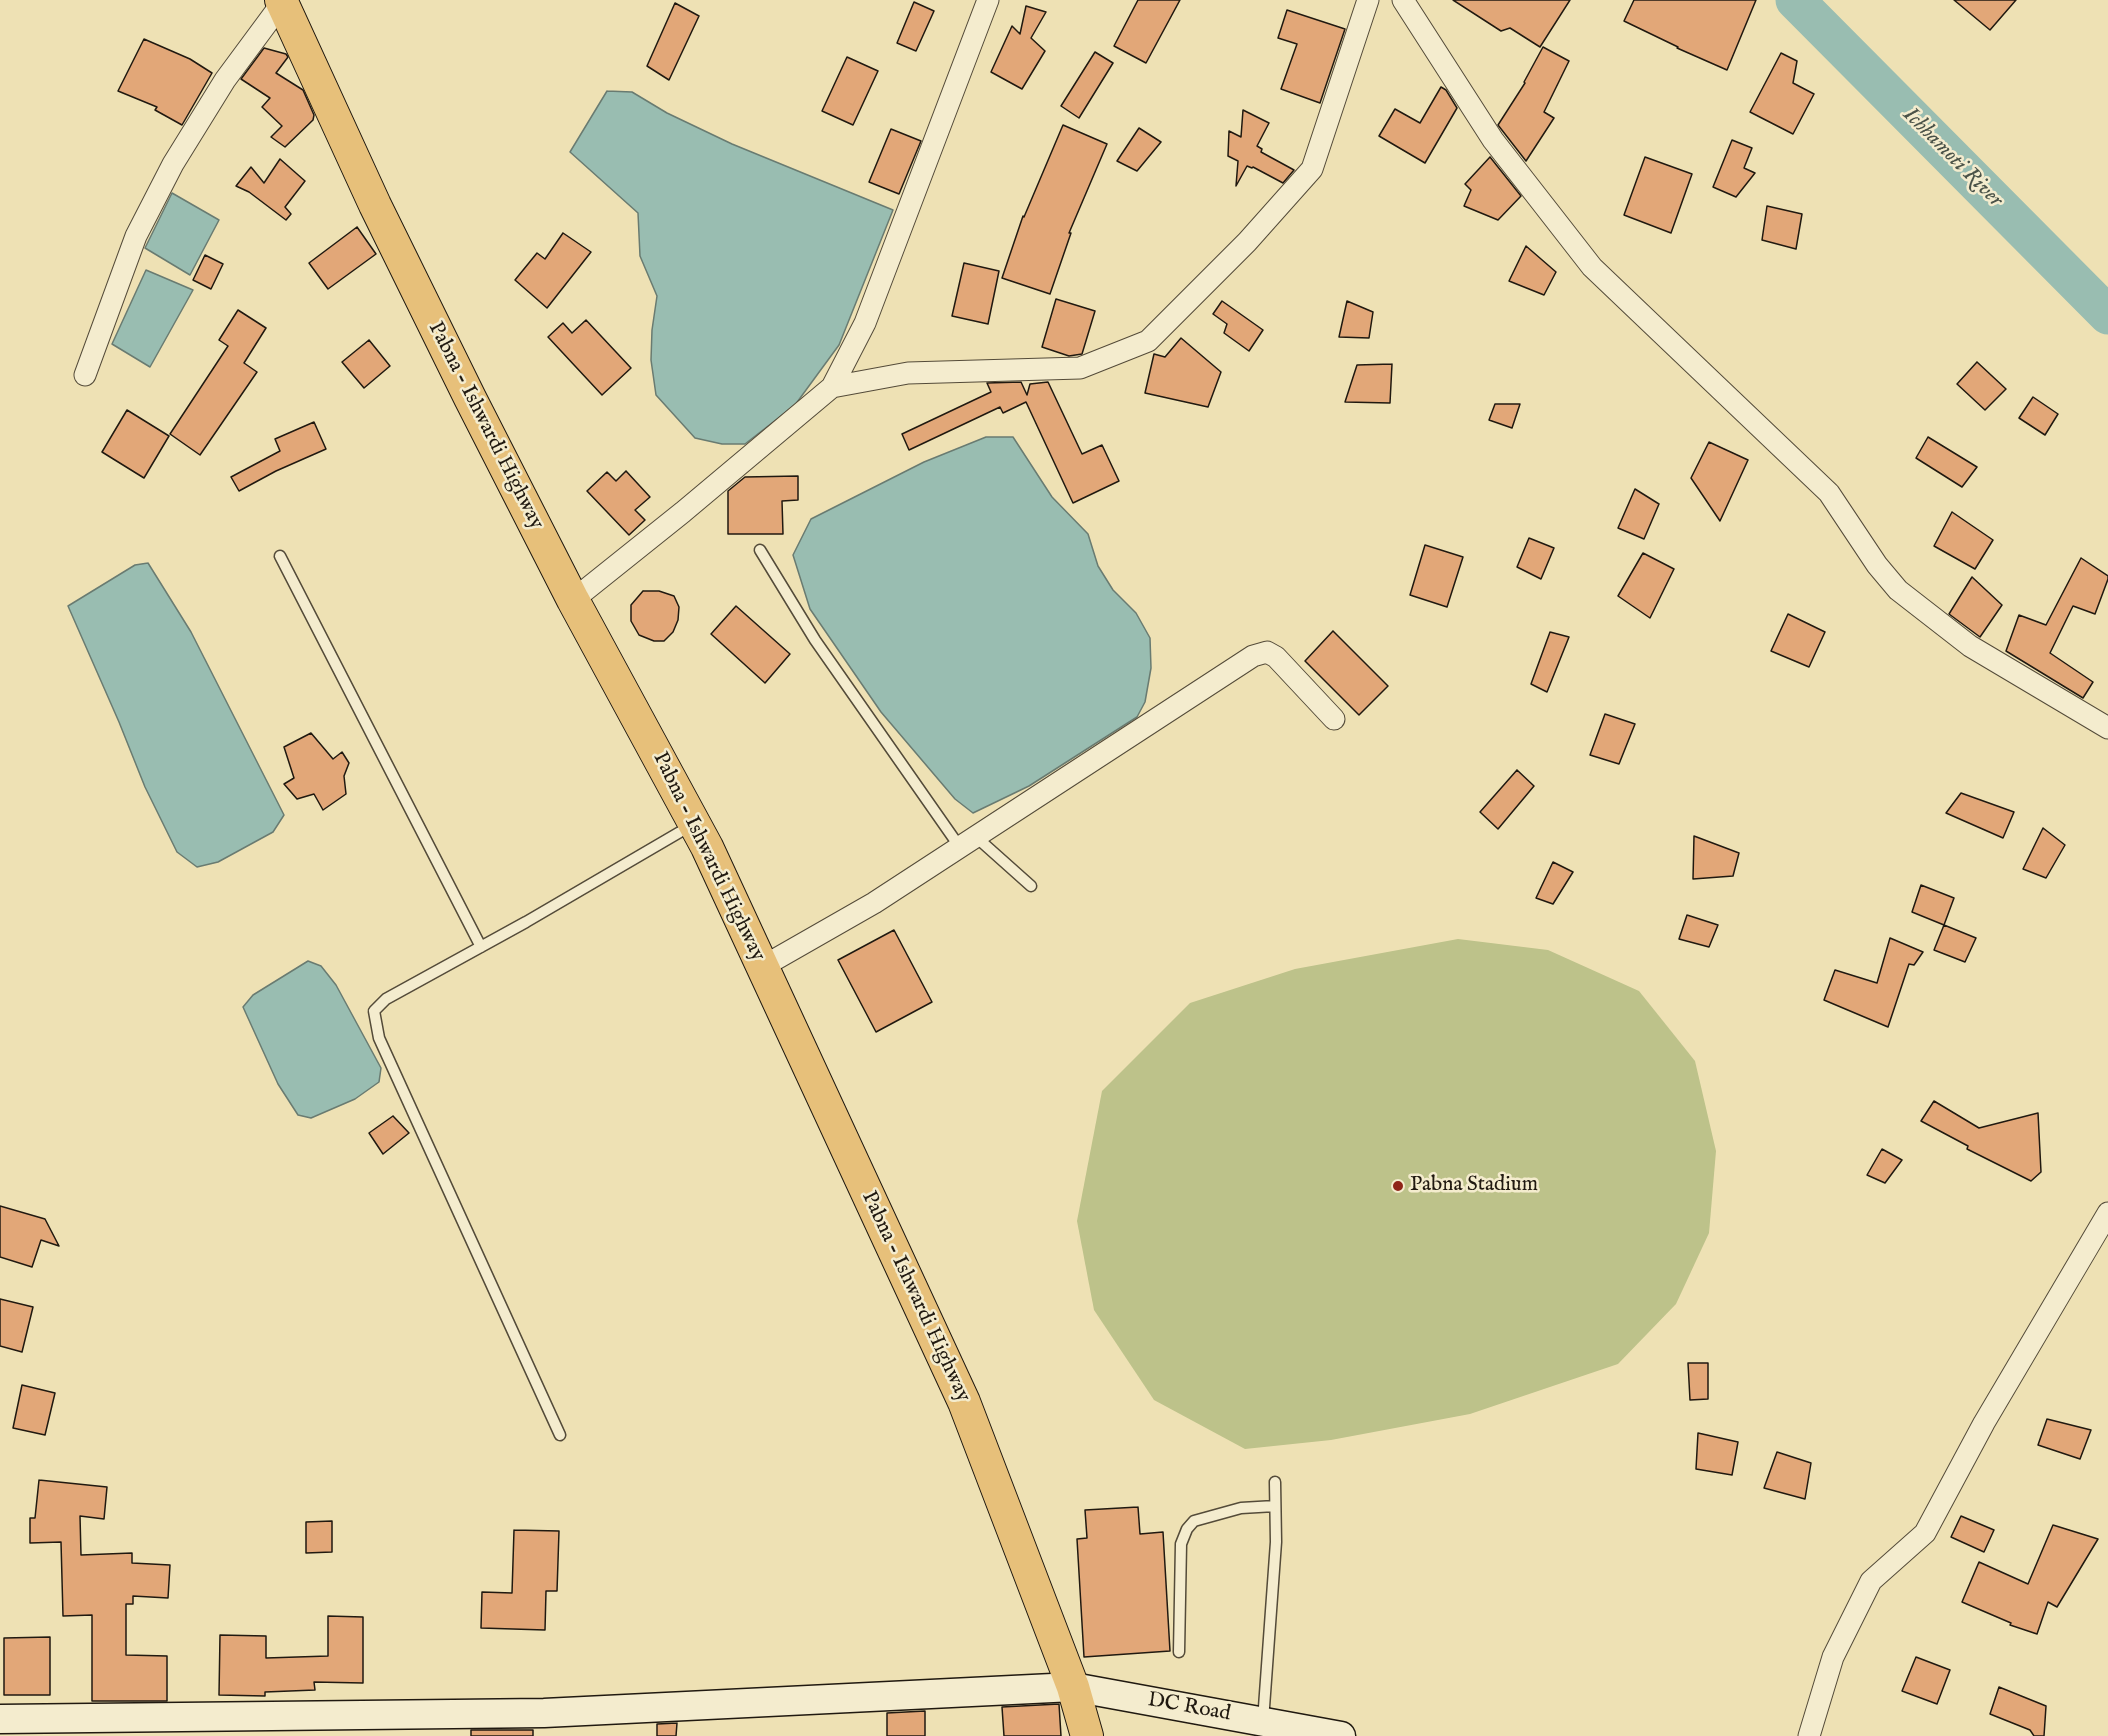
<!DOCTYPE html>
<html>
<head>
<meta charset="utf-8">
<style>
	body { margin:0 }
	canvas { display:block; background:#eee1b4 }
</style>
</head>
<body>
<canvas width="2108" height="1736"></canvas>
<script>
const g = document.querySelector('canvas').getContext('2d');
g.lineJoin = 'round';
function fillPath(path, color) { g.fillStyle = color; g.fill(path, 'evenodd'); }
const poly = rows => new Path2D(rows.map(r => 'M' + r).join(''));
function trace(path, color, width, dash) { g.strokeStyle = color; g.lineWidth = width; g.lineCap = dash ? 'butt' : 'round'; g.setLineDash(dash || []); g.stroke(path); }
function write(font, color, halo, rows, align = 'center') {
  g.font = font + ' "IM FELL English",serif'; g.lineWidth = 5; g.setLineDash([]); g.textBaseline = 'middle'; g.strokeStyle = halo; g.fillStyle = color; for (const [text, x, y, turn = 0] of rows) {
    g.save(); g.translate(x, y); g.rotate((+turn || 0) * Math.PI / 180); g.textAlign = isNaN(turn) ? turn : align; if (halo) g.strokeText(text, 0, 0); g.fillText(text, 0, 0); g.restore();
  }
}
fillPath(poly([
	[1458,939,1548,950,1639,991,1695,1061,1716,1151,1709,1233,1676,1304,1618,1364,1470,1414,1331,1440,1245,1449,1154,1400,1094,1310,1077,1221,1102,1091,1190,1003,1295,969]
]), '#bdc28a');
const water = poly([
	[607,91,632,92,667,113,732,144,893,210,839,345,795,405,745,444,722,444,695,438,656,395,651,360,652,330,657,296,640,256,638,213,570,152,607,91],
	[172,193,219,220,190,275,145,248,172,193],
	[146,270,193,290,150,367,112,344,146,270],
	[986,437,1013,437,1052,497,1088,534,1098,566,1113,590,1136,613,1150,638,1151,668,1145,702,1137,717,1029,786,973,813,955,799,881,712,810,609,793,555,811,519,924,462,986,437],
	[148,563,191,632,284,815,273,832,218,862,197,867,177,852,145,787,119,722,68,606,135,565,148,563],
	[308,961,321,966,336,985,381,1068,379,1082,355,1099,311,1118,298,1115,278,1084,243,1007,253,995,308,961]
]);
fillPath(water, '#99bdb1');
trace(water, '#697b71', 1.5);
trace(poly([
	[1795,0,2108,315]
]), '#99bdb1', 39);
const building = poly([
	[1138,0,1180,0,1146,63,1114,46,1138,0],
	[1453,0,1570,0,1540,47,1510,28,1501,31,1453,0],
	[1634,0,1756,0,1727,70,1677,48,1678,47,1624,21,1634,0],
	[1954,0,2016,0,1990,30,1954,0],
	[914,2,934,11,916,51,897,43,914,2],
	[675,3,699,16,669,80,647,66,675,3],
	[1026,6,1046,12,1031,38,1045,51,1022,89,991,72,1012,26,1020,34,1026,6],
	[1287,10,1345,29,1320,103,1281,89,1297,44,1278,38,1287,10],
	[144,39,190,59,212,73,182,125,155,110,157,107,118,91,144,39],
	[1543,47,1569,61,1544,112,1554,118,1526,161,1498,125,1525,83,1524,82,1543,47],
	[264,48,286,54,288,57,276,73,303,90,314,115,313,120,285,147,271,137,282,126,262,107,270,98,241,79,264,48],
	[1095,52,1113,63,1079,118,1061,106,1095,52],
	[1781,53,1797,61,1793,83,1814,94,1793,134,1750,112,1781,53],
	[847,57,878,71,853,125,822,111,847,57],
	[1441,87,1446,90,1457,108,1425,163,1379,136,1395,109,1420,123,1441,87],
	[1243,110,1269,123,1257,146,1262,149,1261,152,1294,170,1283,183,1253,167,1252,168,1247,166,1236,186,1238,161,1228,156,1229,131,1241,137,1243,110],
	[1063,125,1107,144,1069,233,1071,233,1050,294,1002,278,1023,216,1024,217,1063,125],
	[1139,128,1161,142,1137,171,1117,161,1139,128],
	[891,129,921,141,899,194,869,182,891,129],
	[1732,140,1752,148,1744,168,1755,173,1736,197,1713,187,1732,140],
	[1490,157,1521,196,1498,220,1464,206,1471,190,1465,184,1490,157],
	[1645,157,1692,174,1671,233,1624,215,1645,157],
	[280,159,305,181,285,207,291,214,286,220,249,192,236,186,251,167,264,183,280,159],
	[1767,206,1802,214,1796,249,1762,240,1767,206],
	[357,227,376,254,328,289,309,263,357,227],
	[563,233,591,252,547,308,515,280,537,253,545,259,563,233],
	[1526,246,1556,272,1544,295,1509,281,1526,246],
	[205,255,223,264,211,289,193,280,205,255],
	[964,263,999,271,988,324,952,316,964,263],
	[1056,299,1095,311,1082,354,1069,356,1042,347,1056,299],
	[1222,301,1263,330,1249,351,1224,333,1227,324,1213,314,1222,301],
	[1347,301,1373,312,1369,338,1339,337,1347,301],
	[238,310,266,328,244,363,257,372,200,455,170,434,228,346,219,340,238,310],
	[586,320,631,368,602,395,548,337,563,323,572,333,586,320],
	[1181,338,1221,372,1208,407,1145,393,1154,354,1165,357,1181,338],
	[369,340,390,366,364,388,342,362,369,340],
	[1977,362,2006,389,1985,410,1957,384,1977,362],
	[1392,364,1390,403,1345,402,1357,365,1392,364],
	[1021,382,1027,395,1030,384,1048,382,1082,454,1102,445,1119,481,1073,503,1026,402,1003,413,1000,407,909,450,902,434,991,392,987,383,1021,382],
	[2033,397,2058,414,2045,435,2019,418,2033,397],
	[1495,404,1520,404,1512,428,1489,420,1495,404],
	[127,410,169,436,144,478,102,452,127,410],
	[314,422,326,449,276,471,239,491,231,477,280,451,275,439,314,422],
	[1928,437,1977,467,1962,487,1916,458,1928,437],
	[1709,442,1748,460,1720,521,1691,478,1709,442],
	[626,471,650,497,635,510,645,520,629,535,587,491,607,472,616,481,626,471],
	[798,476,798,500,782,501,783,534,728,534,728,491,745,477,798,476],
	[1635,489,1659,504,1644,539,1618,528,1635,489],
	[1952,512,1993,540,1975,569,1934,546,1952,512],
	[1529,538,1554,548,1541,579,1517,567,1529,538],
	[1425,545,1463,557,1447,607,1410,595,1425,545],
	[1643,553,1674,569,1650,618,1618,596,1643,553],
	[2081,558,2108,576,2108,579,2095,614,2073,606,2050,653,2093,682,2083,698,2006,651,2019,615,2046,625,2081,558],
	[1972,577,2002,605,1980,637,1949,614,1972,577],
	[643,591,659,591,674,596,679,607,678,620,673,632,664,641,654,641,639,635,631,621,631,605,643,591],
	[736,606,790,654,765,683,711,634,736,606],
	[1788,614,1825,632,1809,667,1771,651,1788,614],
	[1333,631,1388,686,1359,715,1305,661,1333,631],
	[1550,632,1569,637,1547,692,1531,684,1550,632],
	[1605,714,1635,724,1619,764,1590,755,1605,714],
	[311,733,333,759,342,752,349,763,344,776,346,794,323,810,314,794,297,799,284,784,294,778,284,747,311,733],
	[1517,770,1534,786,1498,829,1480,812,1517,770],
	[1961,793,2014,812,2003,838,1946,813,1961,793],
	[2043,828,2065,845,2046,878,2023,869,2043,828],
	[1694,836,1739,853,1733,876,1693,879,1694,836],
	[1553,862,1573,872,1553,904,1536,898,1553,862],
	[1921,885,1954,898,1944,925,1912,912,1921,885],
	[1687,915,1718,925,1709,947,1679,939,1687,915],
	[1944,925,1976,938,1965,962,1934,950,1944,925],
	[894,930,932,1002,876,1032,838,960,894,930],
	[1890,938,1923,952,1914,965,1909,964,1888,1027,1824,1000,1835,970,1877,983,1890,938],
	[1934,1101,1979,1128,2038,1113,2041,1172,2031,1181,1967,1149,1968,1146,1921,1121,1934,1101],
	[393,1116,409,1133,383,1154,369,1133,393,1116],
	[1882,1149,1902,1160,1885,1183,1867,1175,1882,1149],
	[0,1206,45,1219,59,1246,41,1240,32,1267,0,1257,0,1206],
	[0,1299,33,1307,22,1352,0,1346,0,1299],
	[1688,1363,1708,1363,1708,1399,1690,1400,1688,1363],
	[22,1385,55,1393,45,1435,13,1428,22,1385],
	[2047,1419,2091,1430,2080,1459,2038,1445,2047,1419],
	[1698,1433,1738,1442,1732,1475,1696,1469,1698,1433],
	[1777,1452,1811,1463,1805,1499,1764,1488,1777,1452],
	[39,1480,107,1487,104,1519,80,1516,81,1555,132,1553,132,1563,170,1565,168,1598,133,1596,133,1604,126,1604,126,1655,167,1656,167,1701,92,1701,92,1615,63,1616,61,1542,30,1543,30,1518,35,1518,39,1480],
	[1138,1507,1140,1534,1163,1532,1170,1651,1084,1657,1077,1539,1087,1538,1085,1510,1138,1507],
	[1961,1516,1994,1530,1984,1552,1951,1537,1961,1516],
	[332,1521,332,1552,306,1553,306,1522,332,1521],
	[2053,1525,2098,1539,2057,1607,2048,1602,2037,1634,2010,1625,2011,1623,1962,1602,1979,1562,2028,1584,2053,1525],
	[514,1530,559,1531,557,1591,546,1591,545,1630,481,1628,482,1592,512,1593,514,1530],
	[328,1616,363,1617,363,1683,314,1682,315,1690,265,1692,265,1696,219,1695,220,1635,266,1636,266,1658,328,1656,328,1616],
	[50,1637,50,1695,4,1695,4,1638,50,1637],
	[1916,1657,1950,1670,1937,1704,1902,1691,1916,1657],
	[1999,1687,2046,1706,2044,1736,2034,1736,2030,1730,1990,1714,1999,1687],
	[1059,1704,1061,1736,1004,1736,1002,1707,1059,1704],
	[925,1711,925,1736,887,1736,887,1713,925,1711],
	[677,1723,676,1736,657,1736,657,1724,677,1723],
	[471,1730,533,1730,533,1736,471,1736,471,1730]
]);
fillPath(building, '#e2a778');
trace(building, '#201910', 1.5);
const lane = poly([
	[760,550,815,640,959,846],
	[280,556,481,947],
	[975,836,1031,886],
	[560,1435,379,1038,374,1011,386,999,526,922,692,825],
	[1179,1652,1181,1544,1187,1529,1194,1521,1241,1508,1275,1506],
	[1263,1721,1276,1542,1275,1482]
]);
const street = poly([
	[1403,0,1493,140,1592,267,1829,493,1877,565,1898,590,1970,646,2108,728],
	[85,375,136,236,173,164,225,80,282,3],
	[832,387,865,323,988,0],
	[573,600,683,512,832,387,908,373,1080,368,1148,341,1247,242,1312,169,1368,0],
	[762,967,874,903,1253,656,1267,652,1276,657,1334,719],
	[1809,1736,1833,1657,1871,1581,1925,1533,1984,1423,2108,1213]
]);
const secondary = poly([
	[0,1719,544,1713,1073,1687,1341,1736]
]);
const primary = poly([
	[281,0,375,205,470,398,573,600,707,847,964,1402,1073,1687,1087,1736]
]);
trace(lane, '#544b39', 13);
trace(street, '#544b39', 23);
trace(secondary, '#201910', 31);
trace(primary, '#201910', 34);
trace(lane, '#f4ecce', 10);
trace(street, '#f4ecce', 21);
trace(secondary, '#f4ecce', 28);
trace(primary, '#e7c07a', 32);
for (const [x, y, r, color] of [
	[1398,1186,6,"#8f2418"]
]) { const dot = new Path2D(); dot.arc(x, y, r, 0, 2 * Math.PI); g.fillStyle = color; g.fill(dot); trace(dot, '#f4ecce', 2); }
write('21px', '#201910', '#f4ecce', [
	["Pabna - Ishwardi Highway",485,426,63],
	["Pabna - Ishwardi Highway",708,857,64],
	["Pabna - Ishwardi Highway",915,1297,65],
	["DC Road",1189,1708,10]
]);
write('21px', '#201910', '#f4ecce', [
	["Pabna Stadium",1410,1186]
], 'left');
write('italic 22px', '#4a5248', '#f4ecce', [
	["Ichhamoti River",1952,158,45]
]);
</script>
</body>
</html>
